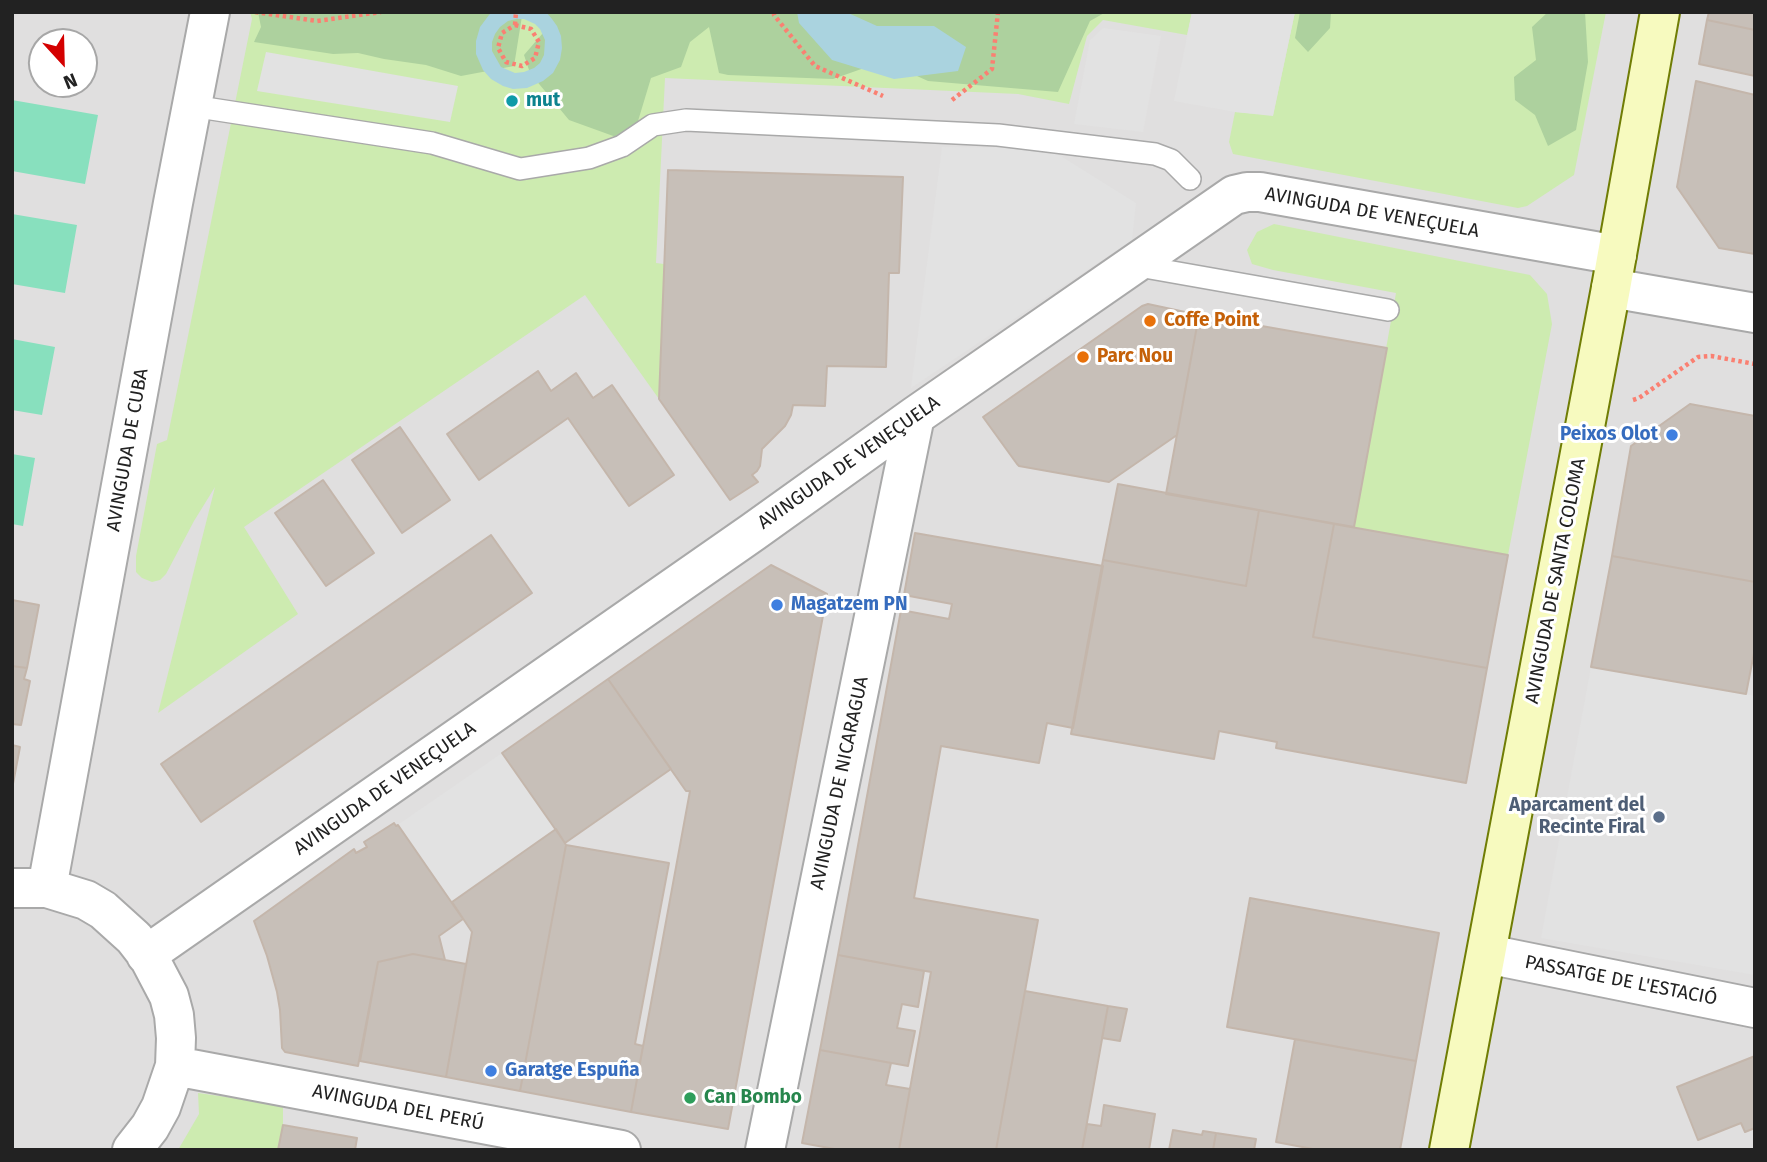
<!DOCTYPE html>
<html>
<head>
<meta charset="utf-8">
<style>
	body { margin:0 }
	#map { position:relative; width:1767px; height:1162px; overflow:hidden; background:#f2efe9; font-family:"Fira Sans",sans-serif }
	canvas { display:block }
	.frame { position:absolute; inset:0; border:14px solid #222; pointer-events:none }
	.north { position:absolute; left:28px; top:28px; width:70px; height:70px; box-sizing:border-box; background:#fff; border:2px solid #a7a7a7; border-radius:50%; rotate:158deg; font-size:19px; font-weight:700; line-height:28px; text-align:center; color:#222 }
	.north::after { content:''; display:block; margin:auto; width:24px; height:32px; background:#d40000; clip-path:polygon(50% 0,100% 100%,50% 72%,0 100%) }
</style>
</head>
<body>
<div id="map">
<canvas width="1767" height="1162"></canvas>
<div class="frame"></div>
<div class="north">N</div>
</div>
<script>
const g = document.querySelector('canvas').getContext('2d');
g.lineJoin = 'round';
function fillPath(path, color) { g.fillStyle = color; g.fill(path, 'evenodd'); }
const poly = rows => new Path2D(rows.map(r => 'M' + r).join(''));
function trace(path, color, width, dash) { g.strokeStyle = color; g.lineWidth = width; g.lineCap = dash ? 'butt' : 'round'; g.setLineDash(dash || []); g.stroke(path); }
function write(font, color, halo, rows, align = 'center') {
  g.font = font + ' "Fira Sans",sans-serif'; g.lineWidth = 6; g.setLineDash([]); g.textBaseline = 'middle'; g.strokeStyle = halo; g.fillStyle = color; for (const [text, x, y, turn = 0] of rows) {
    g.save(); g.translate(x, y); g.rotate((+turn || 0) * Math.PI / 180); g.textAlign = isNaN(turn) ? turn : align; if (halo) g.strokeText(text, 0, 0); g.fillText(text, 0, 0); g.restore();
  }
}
fillPath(poly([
	[12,12,1755,12,1755,1150,12,1150],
	[42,42,84,42,84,84,42,84]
]), '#e0dfdf');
fillPath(poly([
	[250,12,1192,12,1187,35,1103,20,1087,36,1069,104,1018,94,665,78,656,263,664,264,659,399,585,295,244,527,298,614,158,713,215,487,194,521,166,574,160,580,152,582,142,578,136,572,136,556,157,444,167,440,252,19],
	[1295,12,1606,12,1574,175,1527,206,1518,208,1233,154,1229,142,1235,112,1273,115],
	[1274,224,1530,275,1547,294,1552,324,1508,555,1354,527,1396,293,1273,270,1252,264,1247,250,1257,232],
	[198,1093,283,1105,283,1125,278,1150,178,1150,199,1114]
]), '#cdebb0');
fillPath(poly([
	[258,12,1106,12,1090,21,1058,92,928,81,884,61,833,79,728,75,719,73,709,27,690,42,681,67,651,78,635,131,616,137,569,120,530,73,524,55,543,33,546,25,522,16,514,66,461,76,426,65,384,59,358,53,333,54,254,42,261,27],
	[1300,12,1331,12,1330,28,1308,52,1295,38],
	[1548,12,1585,12,1588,62,1576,130,1548,146,1535,115,1515,100,1514,77,1536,60,1532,27]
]), '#add19e');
fillPath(poly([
	[12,100,98,115,85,184,12,171],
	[12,214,77,225,65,293,12,284],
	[12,339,55,347,42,415,12,410],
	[12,454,35,458,23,526,12,524]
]), '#88e0be');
fillPath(poly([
	[1192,12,1295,12,1273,116,1235,112,1174,101],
	[1103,28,1161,36,1143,132,1074,124,1090,40],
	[266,52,458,86,450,122,257,91],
	[942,147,1048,148,1136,203,1132,240,911,388],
	[1591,667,1755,696,1755,975,1541,938],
	[502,753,556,829,452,902,396,826]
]), '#e2e2e2');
fillPath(poly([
	[492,12,546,12,552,19,557,26,561,36,562,48,560,60,553,73,543,81,527,88,513,89,503,86,491,79,483,70,476,54,476,41,480,27,489,15],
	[516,19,524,19,535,24,540,29,545,40,544,55,540,63,534,68,524,72,515,73,501,67,492,51,492,42,495,34,500,27,508,21],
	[797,12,846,12,877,26,934,26,966,47,958,71,894,79,832,60,799,23]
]), '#aad3df');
const building = poly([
	[1709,12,1755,12,1755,30,1707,20,1709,12],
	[1707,20,1755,30,1755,76,1699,64,1707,20],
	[1696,81,1755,95,1755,254,1719,248,1677,187,1696,81],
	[668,170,903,177,899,273,889,273,886,367,827,366,825,406,793,405,791,415,785,426,762,449,760,466,757,471,752,475,758,482,730,500,659,399,668,170],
	[1148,304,1199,315,1177,435,1109,482,1019,466,1017,464,983,417,1142,306,1148,304],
	[1199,315,1387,348,1354,527,1166,494,1199,315],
	[538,371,551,391,576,373,593,398,612,385,674,475,629,506,568,418,479,480,447,434,538,371],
	[1690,404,1755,416,1755,582,1612,556,1631,446,1690,404],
	[400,427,450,500,402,533,352,460,400,427],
	[323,480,374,553,326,586,275,513,323,480],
	[1118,484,1259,510,1246,586,1103,560,1118,484],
	[1259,510,1334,524,1313,637,1487,668,1466,783,1276,748,1277,742,1219,731,1214,759,1071,734,1103,560,1246,586,1259,510],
	[1334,524,1508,555,1487,668,1313,637,1334,524],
	[915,533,1103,566,1073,728,1047,723,1039,763,941,746,914,898,1038,920,996,1150,899,1150,931,972,838,955,901,610,949,619,952,604,904,595,915,533],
	[491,535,532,593,201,822,161,764,491,535],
	[1612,556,1755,582,1755,648,1746,694,1591,667,1612,556],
	[771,565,827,594,728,1129,631,1112,690,791,686,791,608,679,771,565],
	[12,600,39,605,27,668,12,666,12,600],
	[12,666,27,668,24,679,30,681,21,725,12,724,12,666],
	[608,679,671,769,565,843,502,753,608,679],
	[12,745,20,747,12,789,12,745],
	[394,823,396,826,398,825,463,919,439,936,445,960,413,954,378,962,358,1066,285,1052,282,1048,280,1010,277,992,267,956,254,921,354,849,356,853,367,847,364,842,394,823],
	[556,829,566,845,520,1091,446,1077,472,932,452,902,556,829],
	[566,845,669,863,635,1044,643,1046,631,1112,520,1091,566,845],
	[1250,898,1439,933,1416,1061,1227,1027,1250,898],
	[413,954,466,964,446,1077,360,1061,378,962,413,954],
	[838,955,924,971,918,1007,902,1004,897,1028,915,1031,908,1066,820,1050,838,955],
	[1025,991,1108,1006,1082,1150,996,1150,1025,991],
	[1108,1006,1127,1009,1120,1041,1102,1038,1108,1006],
	[1295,1039,1416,1061,1400,1150,1318,1150,1276,1142,1295,1039],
	[820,1050,891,1063,886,1085,910,1089,899,1150,840,1150,802,1143,820,1050],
	[1755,1056,1755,1128,1745,1132,1741,1123,1698,1140,1677,1087,1755,1056],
	[1104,1105,1155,1114,1149,1150,1082,1150,1087,1124,1101,1126,1104,1105],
	[283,1125,357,1138,355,1150,278,1150,283,1125],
	[1173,1130,1202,1135,1203,1131,1216,1133,1213,1150,1169,1150,1173,1130],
	[1216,1133,1256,1139,1254,1150,1213,1150,1216,1133]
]);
fillPath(building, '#c7bfb8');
trace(building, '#c4b6ab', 2);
const lane = poly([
	[192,106,432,143,520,169,589,158,622,146,653,125,686,120,998,135,1155,154,1171,160,1190,179],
	[1133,265,1388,310]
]);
const street = poly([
	[1611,288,1755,313],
	[12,888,47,888,86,900,103,910,134,938,148,956,169,996,174,1015,176,1038,175,1066,161,1107,150,1127,132,1150],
	[47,888,173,203,210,12],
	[1487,954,1755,1008],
	[146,955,753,532,915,416,1234,195,1247,192,1260,192,1617,255],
	[175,1066,621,1150],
	[765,1150,915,416]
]);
const secondary = poly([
	[1449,1150,1611,288,1660,12]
]);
trace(lane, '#a9a9a9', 24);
trace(street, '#a9a9a9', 42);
trace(secondary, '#707d05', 42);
trace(poly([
	[255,12,317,21,381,12],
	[774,12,774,15,815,66,883,96],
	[515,25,531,29,539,42,535,58,522,66,506,62,498,48,502,33,515,25],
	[515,25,516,12],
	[952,100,992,69,998,12],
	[1633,400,1639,398,1698,357,1711,356,1755,364]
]), '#fa8072', 4.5, [3.5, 3.5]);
trace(lane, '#fff', 21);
trace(street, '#fff', 38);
trace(secondary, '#f7fabf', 38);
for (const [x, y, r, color] of [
	[512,101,7,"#0f9aa8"],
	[1150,321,7,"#e8710a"],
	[1083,357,7,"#e8710a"],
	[1672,435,7,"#3f7fe0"],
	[777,605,7,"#3f7fe0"],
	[1659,817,7,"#5c6f8a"],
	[491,1071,7,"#3f7fe0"],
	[690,1098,7,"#2e9e5b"]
]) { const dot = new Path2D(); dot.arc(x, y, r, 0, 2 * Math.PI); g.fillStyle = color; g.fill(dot); trace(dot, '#fff', 2.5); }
write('bold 19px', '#0d838f', '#fff', [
	["mut",526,101]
], 'left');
write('19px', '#222', '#fff', [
	["AVINGUDA DE VENEÇUELA",1372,213,10],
	["AVINGUDA DE CUBA",128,450,-80],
	["AVINGUDA DE VENEÇUELA",849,463,-35],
	["AVINGUDA DE SANTA COLOMA",1556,581,-79],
	["AVINGUDA DE NICARAGUA",840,783,-78],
	["AVINGUDA DE VENEÇUELA",385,789,-35],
	["PASSATGE DE L'ESTACIÓ",1621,981,11],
	["AVINGUDA DEL PERÚ",398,1108,11]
]);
write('bold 19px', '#c56008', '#fff', [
	["Coffe Point",1164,321],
	["Parc Nou",1097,357]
], 'left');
write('bold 19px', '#366cbe', '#fff', [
	["Peixos Olot",1658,435,"right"],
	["Magatzem PN",791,605],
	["Garatge Espuña",505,1071]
], 'left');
write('bold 19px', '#4e5e75', '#fff', [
	["Aparcament del",1645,806],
	["Recinte Firal",1645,828]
], 'right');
write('bold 19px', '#27864d', '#fff', [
	["Can Bombo",704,1098]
], 'left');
</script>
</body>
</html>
